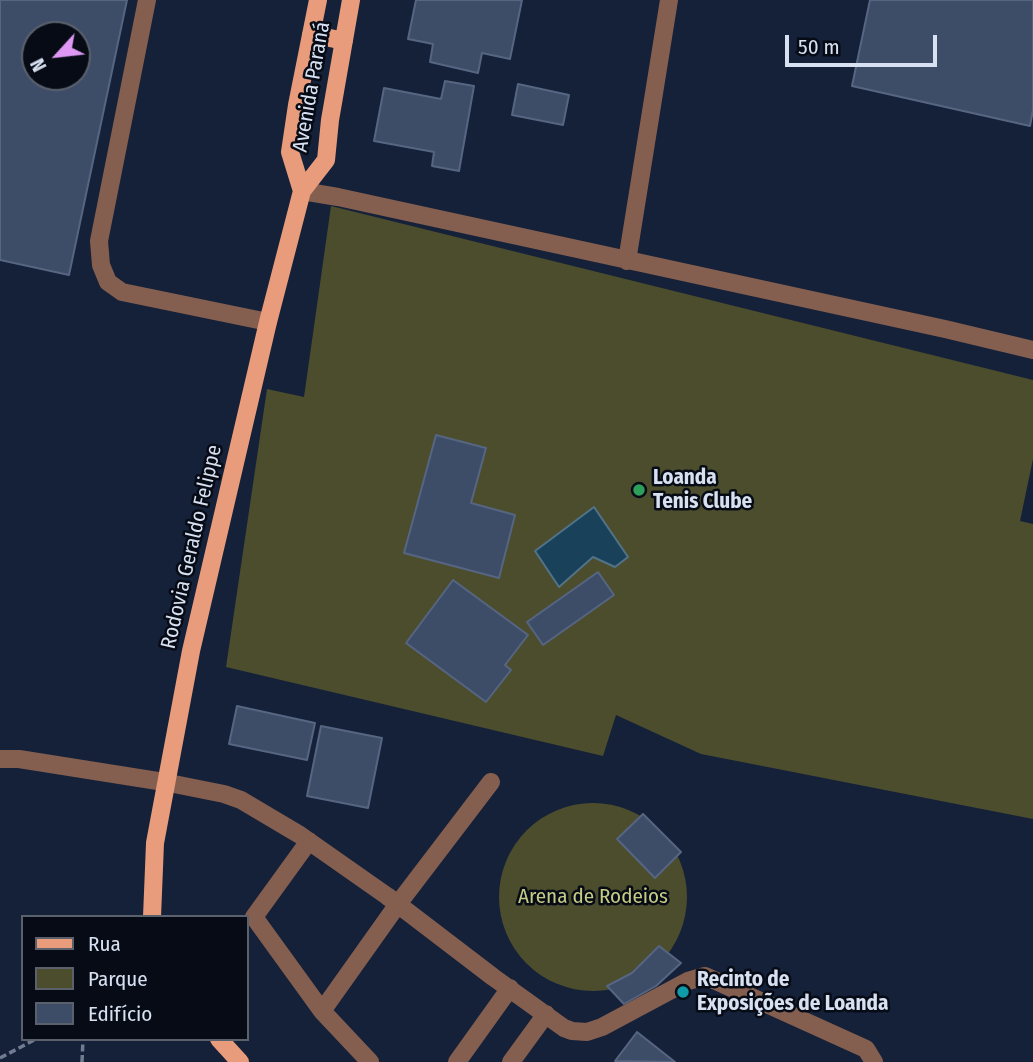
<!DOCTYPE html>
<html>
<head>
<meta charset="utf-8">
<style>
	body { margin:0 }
	#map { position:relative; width:1033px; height:1062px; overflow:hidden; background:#152139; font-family:"Fira Sans Condensed",sans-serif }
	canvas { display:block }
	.legend { position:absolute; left:21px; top:915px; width:228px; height:126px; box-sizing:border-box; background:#060b15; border:2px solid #5a616d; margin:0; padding:9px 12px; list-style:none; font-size:21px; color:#d8e1f1 }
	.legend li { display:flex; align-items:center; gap:14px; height:35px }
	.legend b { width:35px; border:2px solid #5a616d }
	.north { position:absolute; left:21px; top:21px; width:70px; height:70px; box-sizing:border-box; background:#060b15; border:2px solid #5a616d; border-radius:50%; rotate:243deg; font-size:19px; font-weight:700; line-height:28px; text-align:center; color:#d8e1f1 }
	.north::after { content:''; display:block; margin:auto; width:24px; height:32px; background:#de98f3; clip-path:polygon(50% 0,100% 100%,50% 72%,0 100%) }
	.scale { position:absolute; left:785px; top:35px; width:152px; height:32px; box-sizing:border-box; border:4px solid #d8e1f1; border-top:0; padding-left:9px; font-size:21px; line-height:24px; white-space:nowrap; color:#d8e1f1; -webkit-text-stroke:5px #060b15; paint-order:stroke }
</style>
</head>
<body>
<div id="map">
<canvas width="1033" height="1062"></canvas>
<ul class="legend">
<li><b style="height:9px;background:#e99c7b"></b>Rua</li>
<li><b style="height:19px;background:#4b4d2d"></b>Parque</li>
<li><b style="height:19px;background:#3e4d67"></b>Edifício</li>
</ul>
<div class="north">N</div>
<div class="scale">50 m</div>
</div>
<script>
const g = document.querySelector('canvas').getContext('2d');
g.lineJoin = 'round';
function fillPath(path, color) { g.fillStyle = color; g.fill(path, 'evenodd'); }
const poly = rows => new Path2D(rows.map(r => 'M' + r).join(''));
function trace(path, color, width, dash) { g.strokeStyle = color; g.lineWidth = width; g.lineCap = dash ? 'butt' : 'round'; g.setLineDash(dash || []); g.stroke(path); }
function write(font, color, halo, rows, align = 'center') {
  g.font = font + ' "Fira Sans Condensed",sans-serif'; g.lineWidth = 5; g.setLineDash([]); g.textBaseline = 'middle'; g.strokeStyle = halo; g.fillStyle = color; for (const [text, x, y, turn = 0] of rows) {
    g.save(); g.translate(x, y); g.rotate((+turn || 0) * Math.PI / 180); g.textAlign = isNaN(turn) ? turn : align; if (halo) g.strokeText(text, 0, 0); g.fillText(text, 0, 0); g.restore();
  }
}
fillPath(poly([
	[331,206,1033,380,1033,459,1020,521,1033,524,1033,819,701,754,616,715,603,756,226,667,267,389,304,397],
	'499 897a94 94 0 1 1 188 0a94 94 0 1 1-188 0Z'
]), '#4b4d2d');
const water = poly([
	[594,507,628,557,615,567,593,557,559,587,535,551,594,507]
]);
fillPath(water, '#19425a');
trace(water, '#527287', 2);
const building = poly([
	[0,0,127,0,69,275,0,260,0,0],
	[35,35,77,35,77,77,35,77,35,35],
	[416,0,522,0,510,59,482,53,478,73,430,62,433,44,408,39,416,0],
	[870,0,1033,0,1033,110,1030,126,852,86,870,0],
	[445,81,474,86,459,171,432,166,434,152,374,141,384,88,441,99,445,81],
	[518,84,569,95,563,125,512,115,518,84],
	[436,435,486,448,471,503,515,515,499,578,404,553,436,435],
	[598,572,614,595,543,645,527,622,598,572],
	[453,580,528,635,505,665,511,670,486,702,406,643,453,580],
	[237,706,315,723,307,760,229,744,237,706],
	[321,726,382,738,368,808,307,796,321,726],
	[643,814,681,852,655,878,617,839,643,814],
	[659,946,681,963,656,986,624,1004,607,986,632,973,659,946],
	[637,1032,675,1062,615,1061,637,1032]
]);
fillPath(building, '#3e4d67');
trace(building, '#566582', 2);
trace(poly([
	[0,1058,36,1039],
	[82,1062,83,1039]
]), '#717c90', 3.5, [7, 3.5]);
trace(poly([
	[147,0,99,241,101,265,108,282,122,292,268,322],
	[302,191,338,197,945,329,1033,350],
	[627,261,669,0],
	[0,759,19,759,164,782,224,794,241,800,300,835,387,896,493,977,564,1028,572,1031,587,1032,602,1027,688,981,705,976,866,1049,874,1062],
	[309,841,254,917,322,1011,398,904,491,782],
	[322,1011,370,1062],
	[457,1062,510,988],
	[511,1062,546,1014]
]), '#845f4f', 18);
trace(poly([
	[311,34,344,41],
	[302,191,290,152,297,105,318,0],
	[152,917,155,843,191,651,268,322,302,191,326,160,330,120,351,0],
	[219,1039,240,1062]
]), '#e99c7b', 18);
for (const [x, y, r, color] of [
	[639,490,7,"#2e9e5b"],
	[683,992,7,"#0f9aa8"]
]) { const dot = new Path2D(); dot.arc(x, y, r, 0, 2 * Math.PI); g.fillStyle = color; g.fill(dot); trace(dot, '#060b15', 2.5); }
write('21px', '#d8e1f1', '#060b15', [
	["Avenida Paraná",312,87,-80],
	["Rodovia Geraldo Felippe",192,547,-77]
]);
write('bold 21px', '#d8e1f1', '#060b15', [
	["Loanda",653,478],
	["Tenis Clube",653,502],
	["Recinto de",697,980],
	["Exposições de Loanda",697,1004]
], 'left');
write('21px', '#c5cb85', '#060b15', [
	["Arena de Rodeios",593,897]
]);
</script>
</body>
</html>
